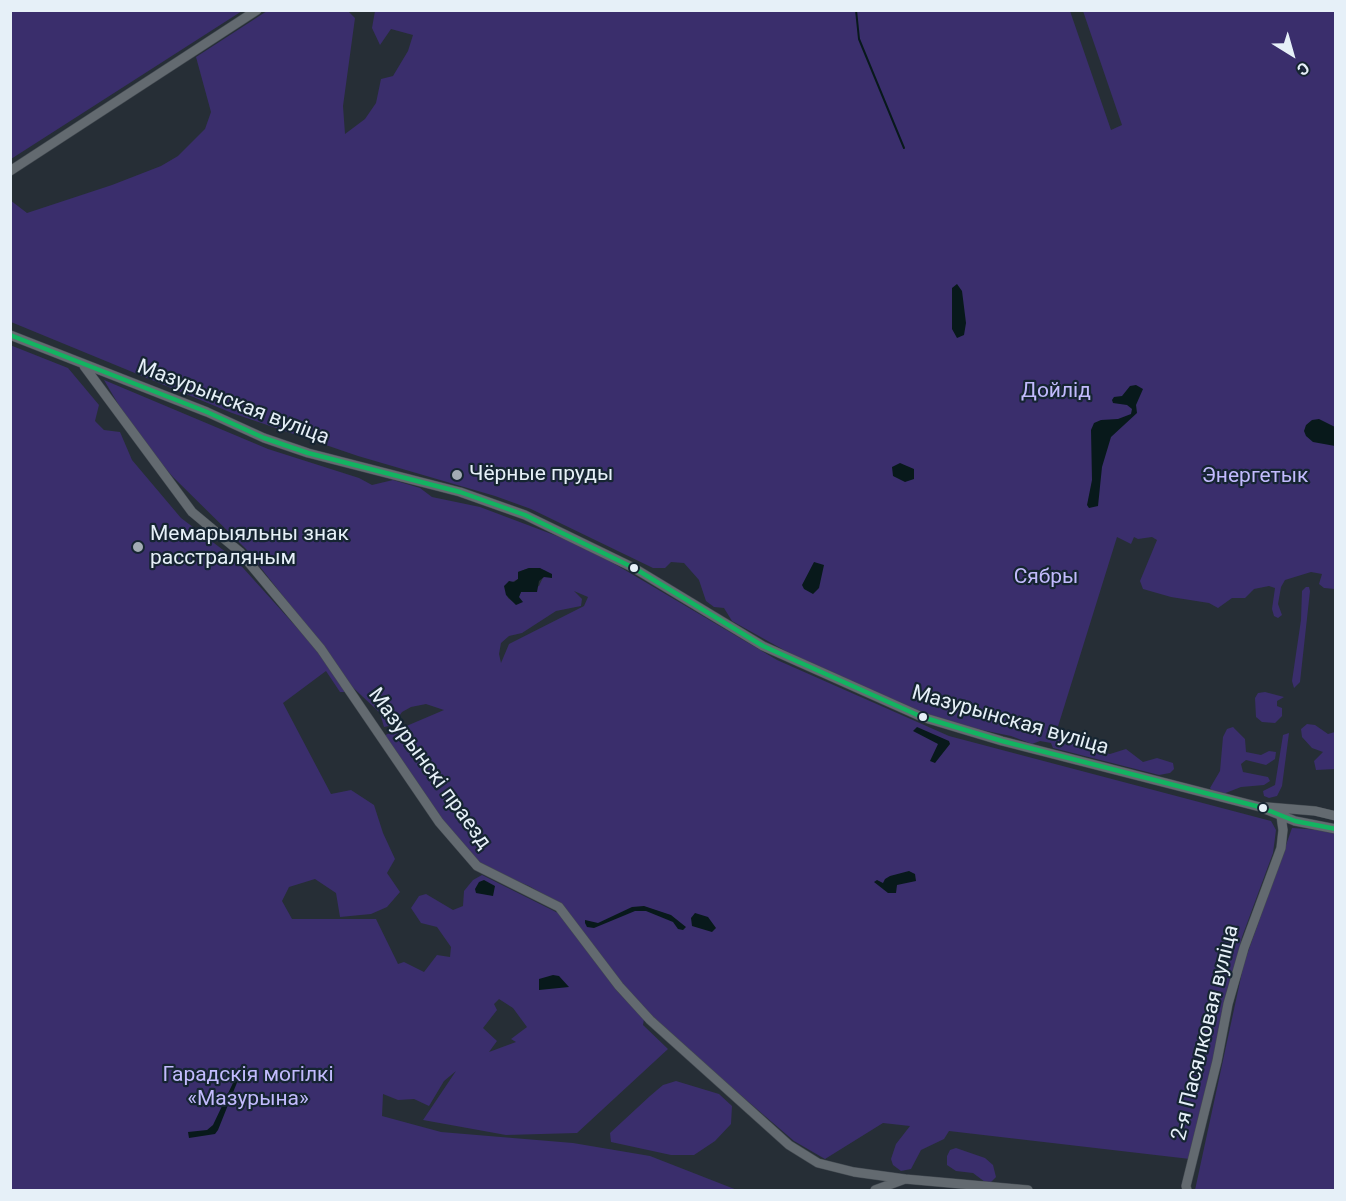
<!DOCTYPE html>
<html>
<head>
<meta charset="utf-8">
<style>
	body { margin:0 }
	#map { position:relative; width:1346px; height:1201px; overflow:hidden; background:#262e36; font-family:Roboto,sans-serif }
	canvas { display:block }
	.frame { position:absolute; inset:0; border:12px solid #e6f0f8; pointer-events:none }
	.north { position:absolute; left:1262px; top:24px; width:60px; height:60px; -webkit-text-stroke:4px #162532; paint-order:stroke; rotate:143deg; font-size:16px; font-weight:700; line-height:24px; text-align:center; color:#e6f0f8 }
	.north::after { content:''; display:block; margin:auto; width:21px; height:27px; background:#e6f0f8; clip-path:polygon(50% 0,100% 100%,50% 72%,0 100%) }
</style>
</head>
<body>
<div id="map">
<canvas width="1346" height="1201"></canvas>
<div class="frame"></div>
<div class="north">С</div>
</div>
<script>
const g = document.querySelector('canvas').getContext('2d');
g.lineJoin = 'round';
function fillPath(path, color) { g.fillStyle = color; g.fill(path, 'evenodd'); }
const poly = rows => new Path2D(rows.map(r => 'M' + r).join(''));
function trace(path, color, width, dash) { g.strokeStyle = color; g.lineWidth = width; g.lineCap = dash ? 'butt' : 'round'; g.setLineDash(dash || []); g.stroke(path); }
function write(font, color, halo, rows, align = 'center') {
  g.font = font + ' Roboto,sans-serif'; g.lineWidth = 4.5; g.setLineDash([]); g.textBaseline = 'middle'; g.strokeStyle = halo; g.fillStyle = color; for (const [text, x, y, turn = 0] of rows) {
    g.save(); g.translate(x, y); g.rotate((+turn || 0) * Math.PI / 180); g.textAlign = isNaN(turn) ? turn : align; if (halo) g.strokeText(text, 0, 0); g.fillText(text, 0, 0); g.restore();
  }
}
fillPath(poly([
	[10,11,11,10,242,11,11,159],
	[267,11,348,11,355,18,343,106,345,134,365,119,376,103,381,79,393,76,408,51,413,35,391,29,380,45,372,28,375,11,1070,11,1111,130,1122,125,1083,11,1335,11,1335,589,1324,588,1319,584,1322,574,1311,572,1285,580,1281,587,1278,604,1282,615,1278,618,1274,616,1272,609,1275,588,1269,586,1254,589,1245,598,1232,598,1218,608,1209,603,1171,597,1143,589,1140,581,1157,540,1152,537,1138,539,1134,537,1131,544,1117,537,1055,736,1089,739,1101,752,1110,754,1126,749,1143,762,1157,758,1173,763,1174,769,1170,773,1159,775,1065,751,1053,748,1051,743,1040,741,1032,744,1011,736,958,725,909,707,809,664,732,621,724,608,714,607,706,601,699,580,684,563,671,562,665,568,653,568,531,509,495,496,358,456,232,413,11,322,10,200,27,213,112,185,161,166,178,156,205,129,211,112,196,57],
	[10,345,68,368,99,405,95,421,104,430,120,432,132,460,181,518,235,559,318,651,348,692,340,692,326,671,283,703,331,794,351,790,374,805,383,833,395,859,387,873,400,892,387,907,371,914,340,917,336,893,315,879,289,887,282,901,292,919,376,919,398,964,404,962,424,972,437,955,450,957,451,947,437,927,421,923,411,908,419,896,426,894,453,910,463,906,464,891,473,880,482,875,562,915,618,992,644,1019,643,1025,668,1049,577,1133,506,1135,423,1120,456,1071,444,1081,429,1106,414,1099,398,1100,383,1094,382,1116,441,1132,573,1143,650,1156,737,1190,11,1190],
	[499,999,513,1008,527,1027,511,1039,516,1042,489,1052,497,1041,483,1028,497,1010,494,1004],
	[104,380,268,449,359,478,372,485,393,480,420,488,432,497,480,507,586,547,777,660,949,736,1271,821,1276,830,1273,853,1242,937,1190,1159,949,1131,944,1139,921,1150,911,1169,901,1171,893,1165,891,1159,896,1144,910,1126,883,1123,825,1159,794,1141,651,1018,550,898,529,886,477,865,440,821,383,736,444,710,426,704,411,707,402,712,393,725,384,727,380,713,345,680,323,647,246,549,173,477,137,436],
	[529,568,546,571,539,586,521,592,516,604,508,598,505,586,518,579,518,572],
	[574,591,588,597,584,606,509,644,501,663,499,654,501,643,509,636,522,633,556,611,581,606,582,599],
	[1306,587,1309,587,1310,591,1300,682,1294,688,1292,681,1301,620,1302,591],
	[1265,692,1284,697,1277,701,1277,706,1282,708,1282,716,1275,723,1262,722,1256,717,1255,698,1258,693],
	[1307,724,1315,725,1328,734,1335,732,1335,769,1316,770,1314,761,1323,752,1312,748,1302,737,1301,729],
	[1233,727,1245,739,1246,752,1261,755,1269,751,1276,752,1275,759,1266,765,1246,760,1241,764,1243,772,1268,777,1270,781,1264,785,1241,787,1223,794,1213,792,1210,788,1220,771,1223,737,1227,729],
	[1289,733,1282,786,1277,796,1269,798,1264,796,1263,791,1275,785,1283,735],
	[1292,828,1335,831,1335,1190,1195,1190,1244,963],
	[676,1081,719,1094,732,1106,731,1124,715,1141,694,1155,671,1155,611,1142,610,1133,650,1096,663,1085],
	[956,1148,985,1158,993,1165,996,1177,991,1182,985,1182,973,1173,956,1171,947,1165,947,1156,950,1150]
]), '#3a2e6c');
fillPath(poly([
	[957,284,962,291,966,323,964,335,957,338,952,329,952,288],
	[1136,385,1143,389,1136,405,1137,413,1111,437,1102,467,1098,506,1089,508,1087,505,1092,480,1091,430,1094,423,1101,420,1118,419,1131,414,1132,409,1127,405,1113,403,1112,400,1114,397,1122,396,1130,386],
	[1319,419,1335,427,1335,446,1313,442,1306,436,1304,431,1306,425,1312,420],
	[900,463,914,469,914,479,905,482,893,476,892,467],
	[814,562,824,565,819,588,813,594,804,589,802,585],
	[529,568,540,568,552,574,552,578,544,577,539,581,537,592,521,592,519,597,523,602,516,605,506,595,504,586,509,581,514,582,518,579,518,572],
	[917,727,949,741,950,744,935,763,930,761,938,744,913,731],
	[909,871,915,874,916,881,897,885,896,893,888,893,874,882,877,880,883,883,885,879,890,876],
	[484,880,495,886,493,896,476,893,475,889,479,882],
	[644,906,671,915,686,927,683,930,678,929,673,922,646,911,635,911,594,928,587,927,585,923,585,920,598,923,632,907],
	[695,913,708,917,716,928,712,932,692,926,691,918],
	[553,975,559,976,569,987,539,990,539,979],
	[242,1064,244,1065,218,1130,215,1134,189,1138,188,1132,207,1130,213,1125]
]), '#08191b');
trace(poly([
	[856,10,859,39,904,148]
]), '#08191b', 2);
const minor = poly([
	[10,171,257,10],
	[10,335,207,412,264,438,308,453,460,492,525,515,634,568,763,646,922,717,1002,741,1260,807,1295,821,1336,829],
	[84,366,192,512,240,552,321,649,439,822,477,866,559,907,619,986,650,1020,789,1145,818,1163,854,1172,905,1179],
	[1267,807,1315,811,1336,816],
	[875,1190,905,1179,1028,1190],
	[1187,1190,1186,1186,1217,1061,1228,1004,1244,948,1281,848,1283,830,1281,816]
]);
trace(minor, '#434a51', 10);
trace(minor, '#636a70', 9);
trace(poly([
	[10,335,207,412,264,438,308,453,460,492,525,515,634,568,763,646,922,717,1002,741,1260,807,1295,821,1336,829]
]), '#13b361', 4.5);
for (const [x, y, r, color] of [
	[457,475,6,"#a3acb4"],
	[138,547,6,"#a3acb4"],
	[634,568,5,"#e6f0f8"],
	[923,717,5,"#e6f0f8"],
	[1263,808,5,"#e6f0f8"]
]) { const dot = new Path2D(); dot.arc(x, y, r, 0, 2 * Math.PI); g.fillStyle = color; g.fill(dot); trace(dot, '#162532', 2); }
write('21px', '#c2bbfd', '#162532', [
	["Дойлід",1056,392],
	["Энергетык",1255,477],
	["Сябры",1046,578],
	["Гарадскія могілкі",248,1076],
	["«Мазурына»",248,1100]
]);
write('21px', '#e6f0f8', '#162532', [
	["Мазурынская вуліца",233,403,21],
	["Мазурынская вуліца",1010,721,16],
	["Мазурынскі праезд",429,769,54],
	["2-я Пасялковая вуліца",1206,1033,-76]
]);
write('21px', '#e6f0f8', '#162532', [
	["Чёрные пруды",469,475],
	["Мемарыяльны знак",150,535],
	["расстраляным",150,559]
], 'left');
</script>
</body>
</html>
